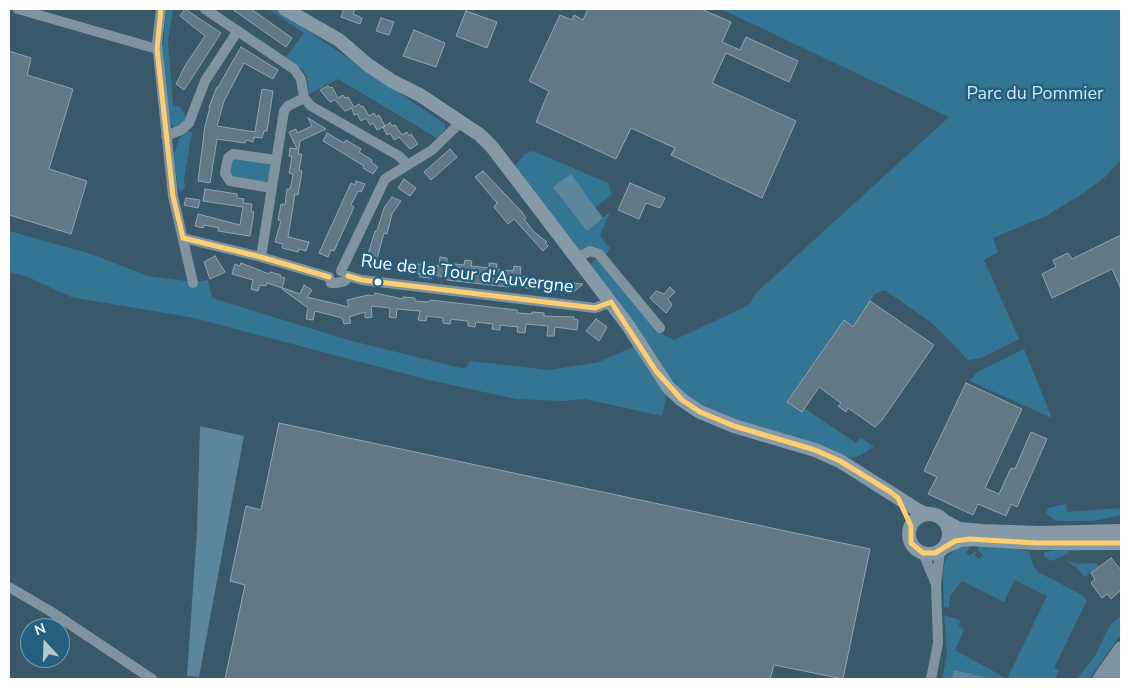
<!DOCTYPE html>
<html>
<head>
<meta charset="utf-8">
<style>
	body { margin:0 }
	#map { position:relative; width:1130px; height:688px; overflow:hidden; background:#39596a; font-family:"Nunito Sans",sans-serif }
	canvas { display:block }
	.frame { position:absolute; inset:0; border:10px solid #fff; pointer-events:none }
	.north { position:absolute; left:20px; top:618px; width:50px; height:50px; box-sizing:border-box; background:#245f7f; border:1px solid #7c9fb2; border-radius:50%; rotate:340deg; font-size:14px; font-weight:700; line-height:20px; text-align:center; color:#fff }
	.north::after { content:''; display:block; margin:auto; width:18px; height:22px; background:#bac5cb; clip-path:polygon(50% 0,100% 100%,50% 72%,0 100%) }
</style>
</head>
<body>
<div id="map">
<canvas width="1130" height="688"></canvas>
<div class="frame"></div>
<div class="north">N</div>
</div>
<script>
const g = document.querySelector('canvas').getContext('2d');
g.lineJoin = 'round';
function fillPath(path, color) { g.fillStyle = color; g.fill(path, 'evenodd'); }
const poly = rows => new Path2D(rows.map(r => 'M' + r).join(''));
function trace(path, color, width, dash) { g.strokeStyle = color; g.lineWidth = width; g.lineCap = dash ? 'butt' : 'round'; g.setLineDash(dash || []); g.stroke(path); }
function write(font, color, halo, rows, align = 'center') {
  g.font = font + ' "Nunito Sans",sans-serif'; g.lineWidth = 5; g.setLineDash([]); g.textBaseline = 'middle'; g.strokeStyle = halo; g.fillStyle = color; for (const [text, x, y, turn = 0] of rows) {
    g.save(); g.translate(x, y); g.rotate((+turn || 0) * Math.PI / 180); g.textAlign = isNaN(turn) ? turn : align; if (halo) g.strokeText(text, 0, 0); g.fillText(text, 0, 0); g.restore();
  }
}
fillPath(poly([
	[166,9,173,9,168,41,173,106,179,106,186,117,184,122,174,128,170,122,163,47],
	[268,9,276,9,445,124,445,129,437,138,338,79,309,94,307,77,303,70,286,57,304,33],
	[721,9,1121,9,1121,159,1105,177,1084,193,1046,216,993,238,998,252,984,260,1019,339,981,358,968,360,933,324,885,290,875,294,853,327,844,320,787,401,804,408,856,443,861,438,874,447,859,456,852,458,840,455,817,444,752,424,750,431,668,388,662,416,585,399,563,401,516,399,429,380,194,318,71,297,28,277,9,272,9,231,91,254,148,276,193,282,208,280,212,298,348,340,465,369,470,361,549,370,599,362,639,344,588,266,598,258,636,306,664,335,674,340,749,305,756,293,949,117],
	[187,131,192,132,184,178,185,188,181,191,178,189,174,154,179,139],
	[533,151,608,183,612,194,595,208,571,174,587,231,610,212,600,236,610,248,605,256,595,247,584,248,578,251,514,167,525,154],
	[231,159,273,162,269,184,229,177],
	[1024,349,1052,418,970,381,977,372],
	[1066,504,1067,512,1121,508,1121,515,1093,521,1057,521,1046,514,1048,508],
	[966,545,972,545,966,552,970,556,975,551,977,552,974,555,979,559,983,555,978,550,978,546,1017,548,1029,552,1033,565,1038,572,1082,595,1087,600,1054,668,1059,670,1056,677,1060,679,983,679,983,677,954,671,952,679,942,679,947,654,944,615,960,620,959,627,964,630,955,650,1007,679,1047,596,1015,580,1004,602,962,581,950,596,949,608,944,607,943,571,946,558,958,547],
	[1071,548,1121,548,1121,550,1069,551,1068,554,1051,561,1043,556,1045,552],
	[1067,561,1078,564,1096,563,1099,566,1085,577,1077,568],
	[1121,616,1121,634,1089,679,1077,679,1095,656,1110,625]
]), '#357594');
fillPath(poly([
	[571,174,603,218,587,231,553,187],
	[200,426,244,436,199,677,187,676,197,530],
	[954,670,984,677,983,679,952,679]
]), '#5c869b');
const building = poly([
	[185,9,221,33,184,90,176,84,185,66,205,36,180,16,185,9],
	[232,9,251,9,292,38,286,47,232,9],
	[344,9,355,9,353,14,362,18,360,24,341,17,344,9],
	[588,9,701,9,731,22,722,42,740,50,746,37,798,61,789,82,726,53,712,83,796,121,762,198,671,155,675,148,631,128,616,159,536,122,549,91,529,81,560,15,572,20,574,15,583,20,588,9],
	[466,11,497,22,487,48,456,36,466,11],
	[381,18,394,22,389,35,376,31,381,18],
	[414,30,445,43,436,67,403,56,414,30],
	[241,47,278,70,273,79,244,63,224,101,217,126,255,132,262,89,273,91,267,131,264,131,262,138,254,137,253,142,246,140,245,143,217,139,210,183,198,181,205,126,210,107,209,107,217,87,218,87,241,47],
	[9,51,31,58,27,75,73,89,49,169,87,181,71,234,9,215,9,51],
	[328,86,330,88,332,87,338,98,343,95,345,98,348,97,354,107,359,104,361,107,363,106,369,116,374,113,376,117,379,115,385,126,377,130,373,123,370,125,366,118,361,121,357,114,354,115,352,108,345,111,335,100,330,102,320,90,328,86],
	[308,118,326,129,300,141,298,154,302,154,299,170,302,171,298,195,295,194,288,237,309,242,306,251,299,249,298,252,282,248,283,244,275,242,281,221,278,220,281,204,285,205,287,189,290,189,292,181,293,174,289,173,292,157,289,156,290,148,297,149,289,132,296,129,297,133,312,126,308,118],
	[390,123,392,126,395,125,402,135,407,132,409,136,411,134,418,144,410,149,399,137,394,140,390,133,387,135,383,127,390,123],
	[327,133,344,143,346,140,361,149,359,152,372,160,371,162,378,167,373,174,363,168,364,166,323,141,327,133],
	[450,149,457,157,431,180,424,172,450,149],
	[483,171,522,212,526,218,524,219,533,231,547,242,545,243,548,246,543,251,514,219,508,224,494,207,497,203,475,177,483,171],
	[404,179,416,188,410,196,398,188,404,179],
	[356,181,365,184,361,192,358,191,351,205,354,207,334,251,331,250,328,257,319,253,351,183,355,185,356,181],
	[630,183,665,198,660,208,646,203,639,219,618,210,630,183],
	[205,189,237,194,237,198,244,199,243,203,252,204,251,211,254,212,250,236,218,231,219,228,204,225,203,228,195,226,198,214,240,225,243,207,203,201,205,189],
	[392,197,401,201,392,214,387,234,384,233,375,266,365,264,375,231,377,231,384,208,392,197],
	[186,198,200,200,198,208,184,205,186,198],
	[1121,235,1121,289,1112,269,1052,298,1042,274,1056,267,1053,260,1068,253,1072,259,1121,235],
	[215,256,225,272,210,279,204,262,215,256],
	[440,257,447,258,447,263,455,264,464,265,465,260,472,261,471,266,489,268,489,263,497,264,496,269,513,271,514,266,521,267,520,276,552,281,551,288,541,287,536,288,536,290,509,284,509,287,447,280,447,277,432,275,432,278,420,277,420,274,416,273,417,264,439,266,440,257],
	[241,263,269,274,270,272,281,275,280,277,285,278,282,288,267,283,266,286,260,285,258,291,251,289,253,280,232,274,235,264,240,266,241,263],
	[558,281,561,282,583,284,571,294,558,281],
	[304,285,312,290,307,297,349,307,347,300,368,295,374,296,375,293,403,299,403,297,415,298,415,301,429,302,430,300,517,310,517,313,532,314,532,312,544,313,544,316,574,317,574,319,578,320,577,330,555,327,554,336,547,336,548,326,526,324,525,333,517,332,518,327,500,325,500,330,492,329,493,324,484,323,476,322,475,327,468,326,468,321,459,320,451,319,450,324,443,323,443,318,427,316,426,321,418,320,420,311,408,310,397,309,396,318,389,317,390,308,371,306,372,317,365,318,365,312,349,317,351,323,344,324,342,318,315,311,313,320,306,319,308,308,282,289,283,288,300,294,304,285],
	[670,287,675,292,668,299,672,305,666,313,650,298,656,291,664,294,670,287],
	[870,301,934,345,882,420,875,427,848,408,846,412,838,406,841,403,819,387,802,412,787,402,844,320,853,327,870,301],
	[596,319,607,327,599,341,586,331,596,319],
	[966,383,1022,409,985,488,999,494,1011,468,1015,469,1031,432,1047,439,1017,507,1011,504,1006,516,978,504,973,515,928,494,937,477,924,471,966,383],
	[279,423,870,549,843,679,774,665,770,679,225,679,245,585,230,581,246,506,261,510,279,423],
	[1111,558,1121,570,1121,590,1111,599,1107,594,1102,598,1091,583,1095,579,1091,573,1111,558]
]);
fillPath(building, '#617986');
trace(building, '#92a5af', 1);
trace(poly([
	[18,9,157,49],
	[161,9,157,43,173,196,193,283],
	[205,9,294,69,301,79,304,98],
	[304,98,311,106,399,156,407,164],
	[166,136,181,130,189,123,205,81,237,32],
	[272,188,230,181,225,173,228,158,233,154,276,160],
	[183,238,261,257,329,277],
	[261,257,284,111,288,106,304,98],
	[577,258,590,251,599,254,660,328],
	[341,271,385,179,432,150,461,122],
	[348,276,362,280,595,308,611,302],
	[329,277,331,283,336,283,345,281,348,276],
	[923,553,936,584],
	[9,587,50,611,152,679],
	[931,679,938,643,936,585,940,551]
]), '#7f94a0', 10);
trace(poly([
	[285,9,339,40,368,65,392,81,420,95,480,135,492,147,627,324,668,387,682,400,700,412,734,426,815,450,840,461,919,511,927,514],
	'909 534a20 20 0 1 1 40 0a20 20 0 1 1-40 0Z',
	[946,522,959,529,982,531,1039,533,1121,531],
	[945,547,960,540,969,539,1037,543,1121,543]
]), '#859aa6', 14);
trace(poly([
	[1100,679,1121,649],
	[1112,679,1121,670]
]), '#7d939f', 15);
trace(poly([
	[161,9,157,49,173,196,183,238],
	[183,238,261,257,329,277],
	[348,276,362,280,595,308,611,302],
	[611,302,656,371,682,400,700,412,734,426,815,450,840,461,889,491,898,498,911,526,911,543,923,553,935,553,955,541,969,539,1037,543,1121,543]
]), '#fdce70', 5);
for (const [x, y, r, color] of [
	[378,282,4.5,"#fff"]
]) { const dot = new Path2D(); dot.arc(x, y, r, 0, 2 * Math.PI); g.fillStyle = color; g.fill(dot); trace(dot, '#245f7f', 2); }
write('18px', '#cde8f5', '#245f7f', [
	["Parc du Pommier",1035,95]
]);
write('18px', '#fff', '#245f7f', [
	["Rue de la Tour d'Auvergne",467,275,7]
]);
</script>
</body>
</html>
